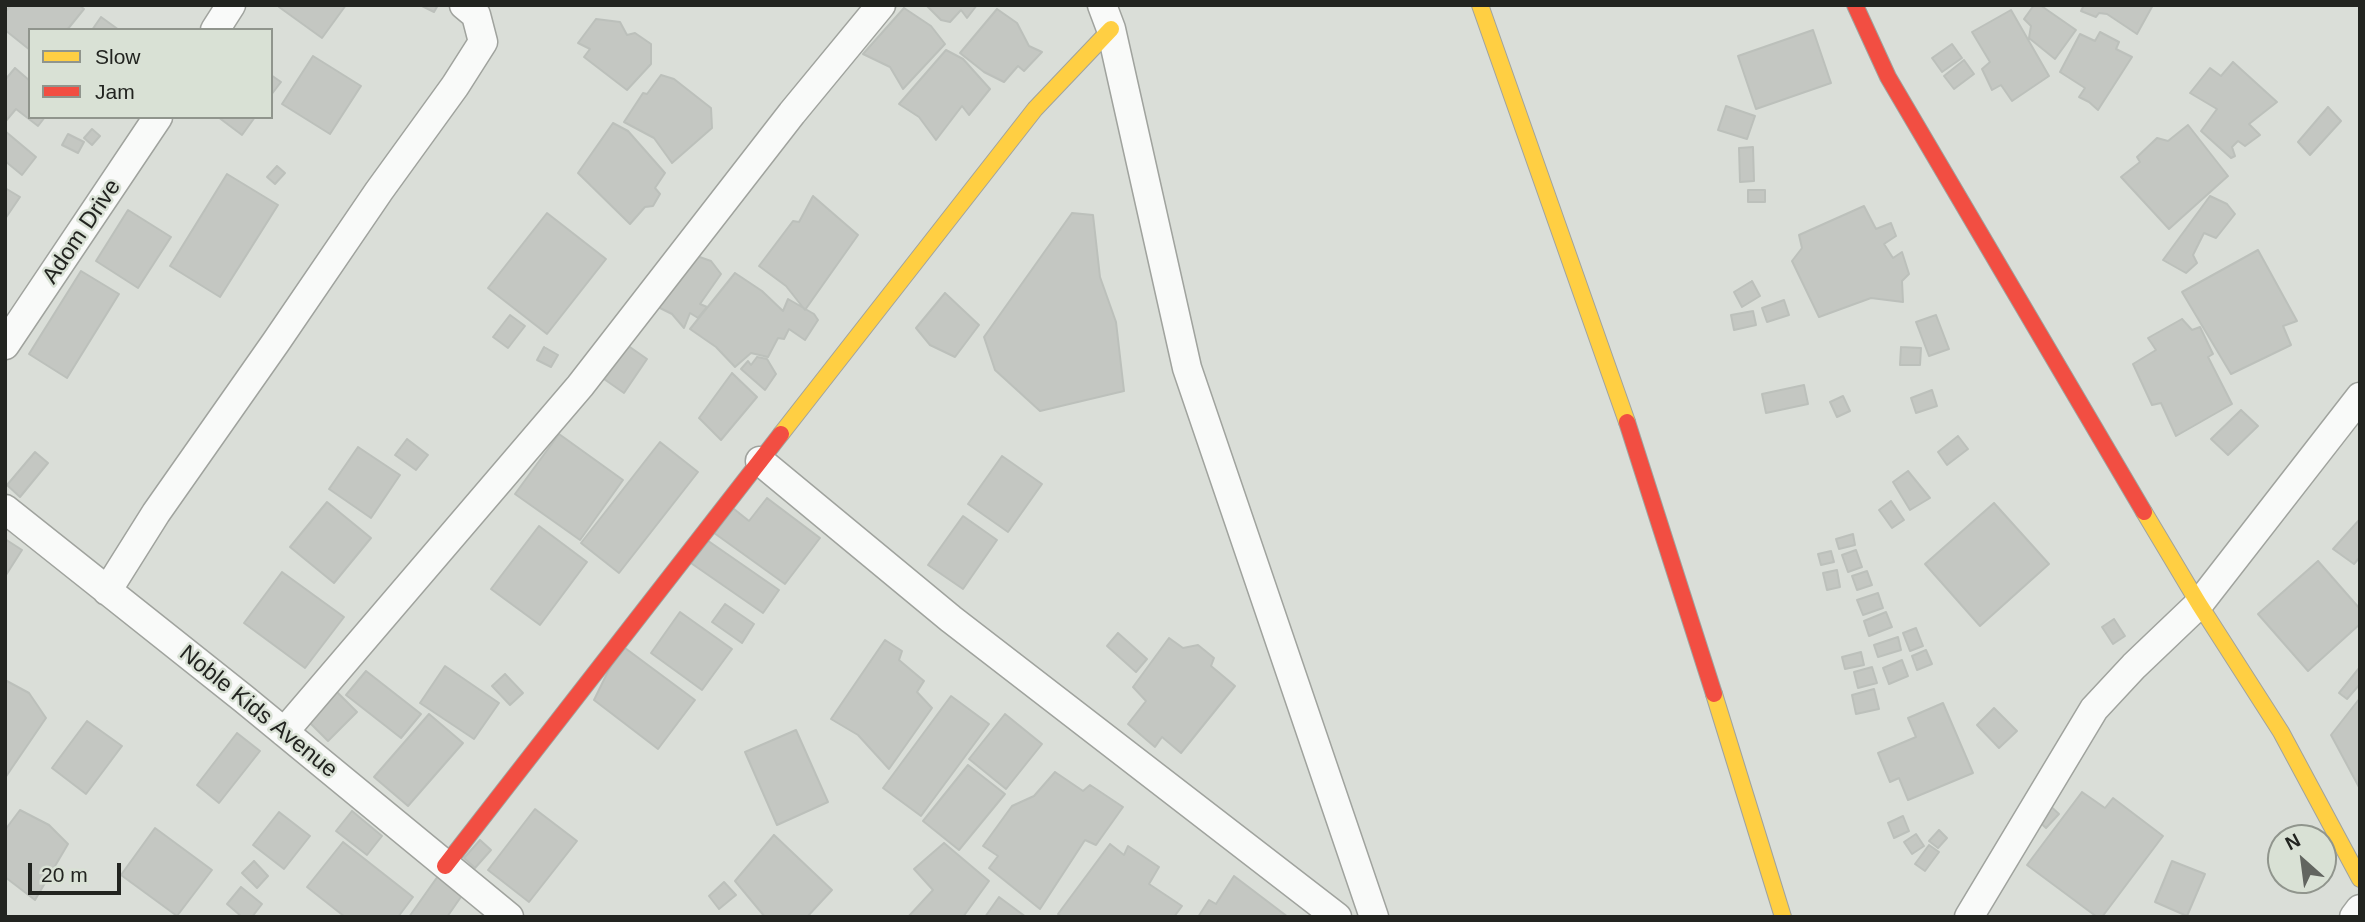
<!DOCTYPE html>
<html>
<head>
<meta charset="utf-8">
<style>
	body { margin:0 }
	#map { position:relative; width:2365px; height:922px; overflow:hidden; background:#daded8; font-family:Helvetica,sans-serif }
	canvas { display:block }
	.frame { position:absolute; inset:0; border:7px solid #222420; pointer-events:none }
	.legend { position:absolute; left:28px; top:28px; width:245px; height:91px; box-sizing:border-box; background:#d9e1d5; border:2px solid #90958d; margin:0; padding:9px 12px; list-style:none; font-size:21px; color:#222420 }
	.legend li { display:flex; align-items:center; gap:14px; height:35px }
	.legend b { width:35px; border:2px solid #90958d }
	.north { position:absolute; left:2267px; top:824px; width:70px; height:70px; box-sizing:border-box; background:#d9e1d5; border:2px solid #90958d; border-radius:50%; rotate:332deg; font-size:19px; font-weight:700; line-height:28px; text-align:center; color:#222420 }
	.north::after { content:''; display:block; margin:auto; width:24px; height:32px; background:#626560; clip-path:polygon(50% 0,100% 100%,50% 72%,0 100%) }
	.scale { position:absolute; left:28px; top:863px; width:93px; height:32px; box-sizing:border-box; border:4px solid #222420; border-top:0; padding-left:9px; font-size:21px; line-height:24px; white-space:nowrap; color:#222420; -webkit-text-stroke:5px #d9e1d5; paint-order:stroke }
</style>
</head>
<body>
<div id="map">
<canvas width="2365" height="922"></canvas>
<div class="frame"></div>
<ul class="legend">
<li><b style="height:9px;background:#ffcf43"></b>Slow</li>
<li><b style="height:9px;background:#f24e42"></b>Jam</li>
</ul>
<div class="north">N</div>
<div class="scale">20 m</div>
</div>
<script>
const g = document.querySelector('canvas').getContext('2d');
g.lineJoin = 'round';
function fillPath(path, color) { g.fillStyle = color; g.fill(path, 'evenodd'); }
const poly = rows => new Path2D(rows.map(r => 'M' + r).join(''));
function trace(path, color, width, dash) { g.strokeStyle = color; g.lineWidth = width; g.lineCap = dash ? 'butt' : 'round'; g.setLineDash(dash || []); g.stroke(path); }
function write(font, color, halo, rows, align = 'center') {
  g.font = font + ' Helvetica,sans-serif'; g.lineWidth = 5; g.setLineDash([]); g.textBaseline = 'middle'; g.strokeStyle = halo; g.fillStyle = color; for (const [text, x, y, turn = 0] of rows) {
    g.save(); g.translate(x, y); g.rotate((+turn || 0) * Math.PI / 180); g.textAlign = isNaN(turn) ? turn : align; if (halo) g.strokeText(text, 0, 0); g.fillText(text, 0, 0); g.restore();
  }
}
const building = poly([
	[11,5,79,5,84,9,67,30,30,30,30,50,5,30,5,12,11,5],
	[280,5,346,5,322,38,279,7,280,5],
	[420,5,438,5,434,12,420,5],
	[926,5,977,5,967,18,961,10,950,22,941,20,926,5],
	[2034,5,2040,5,2076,30,2055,59,2029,38,2031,26,2024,19,2034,5],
	[2084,5,2153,5,2137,34,2107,14,2099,13,2096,17,2081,11,2084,5],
	[904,8,931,26,945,44,903,89,890,67,863,54,904,8],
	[997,9,1017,23,1029,46,1042,52,1024,71,1018,66,1004,82,984,72,960,53,997,9],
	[2011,10,2049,76,2012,101,2001,85,1992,90,1982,69,1990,62,1972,32,2011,10],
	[101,17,119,30,92,30,101,17],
	[596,19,620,22,627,35,635,33,651,44,651,64,627,90,584,57,590,49,578,43,596,19],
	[1813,30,1831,83,1756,109,1738,56,1813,30],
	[2100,32,2119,42,2116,49,2132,57,2098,110,2089,102,2079,97,2085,88,2060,72,2080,34,2095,41,2100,32],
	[1952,44,1962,58,1942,72,1932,58,1952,44],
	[946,50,963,59,990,89,969,115,962,106,936,140,919,117,899,104,946,50],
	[313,56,361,86,330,134,282,104,313,56],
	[1964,60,1974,74,1954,89,1944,76,1964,60],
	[2233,62,2277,102,2249,124,2260,135,2245,146,2238,141,2232,147,2235,156,2231,158,2201,131,2217,109,2190,93,2210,68,2221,76,2233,62],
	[15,68,30,81,30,117,45,117,38,126,16,109,5,122,5,80,15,68],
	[271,75,281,82,271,95,271,75],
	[661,75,674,79,711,108,712,128,672,163,654,138,624,122,643,93,647,94,661,75],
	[1726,106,1755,116,1747,139,1718,130,1726,106],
	[2328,107,2341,121,2310,155,2298,142,2328,107],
	[218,117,255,117,242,135,218,117],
	[613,123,628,131,665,173,655,188,660,194,653,206,645,207,630,224,578,173,613,123],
	[2188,125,2228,176,2169,229,2121,177,2140,162,2137,157,2157,138,2168,141,2188,125],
	[92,129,100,136,92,145,84,138,92,129],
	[5,131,36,157,22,175,5,161,5,131],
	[68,134,84,142,78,153,62,145,68,134],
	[1753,147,1754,181,1740,182,1739,148,1753,147],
	[277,166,285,173,275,184,267,177,277,166],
	[227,174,278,205,220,297,170,266,227,174],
	[5,188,20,197,5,219,5,188],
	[1748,190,1765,190,1765,202,1748,202,1748,190],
	[813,196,858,235,805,310,786,286,759,266,793,221,799,222,813,196],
	[2210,196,2227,204,2235,214,2216,238,2204,233,2193,255,2197,263,2186,273,2163,260,2210,196],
	[1864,206,1876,229,1891,223,1896,236,1884,244,1893,258,1902,252,1909,274,1902,281,1903,302,1871,298,1819,317,1792,261,1802,248,1799,235,1864,206],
	[128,210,171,237,138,288,96,261,128,210],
	[547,213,606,259,547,334,488,288,547,213],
	[1072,213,1093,215,1100,277,1116,322,1124,391,1040,411,995,370,984,337,1072,213],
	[2258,250,2297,321,2283,326,2291,345,2231,374,2182,292,2258,250],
	[691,254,711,261,721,274,700,304,707,307,698,318,690,313,684,328,672,314,656,306,691,254],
	[81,271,119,294,67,378,29,354,81,271],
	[735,273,762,291,783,311,788,299,814,314,818,320,805,340,789,329,784,339,778,338,768,357,751,353,735,367,716,347,690,329,735,273],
	[1752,281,1760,296,1742,307,1734,292,1752,281],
	[945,293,979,325,955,357,930,345,916,328,945,293],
	[1784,300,1789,315,1767,322,1762,308,1784,300],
	[1753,311,1756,325,1734,330,1731,315,1753,311],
	[510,315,525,326,508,348,493,337,510,315],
	[1936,315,1949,349,1929,356,1916,322,1936,315],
	[2182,319,2192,330,2200,327,2213,354,2208,357,2232,404,2176,436,2161,403,2152,405,2133,364,2156,350,2148,338,2182,319],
	[627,345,647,359,624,393,604,379,627,345],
	[544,347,558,355,551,367,537,360,544,347],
	[1901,347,1921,348,1920,365,1900,365,1901,347],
	[757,357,767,359,776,374,765,390,741,369,748,361,751,365,757,357],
	[732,373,757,397,721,440,699,418,732,373],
	[1804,385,1808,404,1766,413,1762,394,1804,385],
	[1932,390,1937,406,1916,413,1911,398,1932,390],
	[1843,396,1850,411,1837,417,1830,402,1843,396],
	[2241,410,2258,426,2228,455,2211,439,2241,410],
	[559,434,623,480,580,540,515,494,559,434],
	[1958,436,1968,449,1947,465,1938,452,1958,436],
	[407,439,428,455,416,470,395,455,407,439],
	[660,442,698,472,619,573,581,543,660,442],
	[358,447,400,475,371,518,329,489,358,447],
	[35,452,48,463,20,497,7,485,35,452],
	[1002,456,1042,484,1008,532,968,504,1002,456],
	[1908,471,1930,498,1910,510,1893,482,1908,471],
	[767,498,820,538,785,584,710,530,729,505,749,521,767,498],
	[1891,501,1904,520,1892,528,1879,510,1891,501],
	[327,502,371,538,334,583,290,547,327,502],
	[1994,503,2049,564,1980,626,1925,564,1994,503],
	[963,516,997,540,963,589,928,565,963,516],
	[2360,519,2360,557,2354,564,2333,549,2360,519],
	[539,526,587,562,540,625,491,589,539,526],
	[1853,534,1855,545,1839,549,1836,539,1853,534],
	[704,538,779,590,763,613,688,561,704,538],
	[5,539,22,550,6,575,5,575,5,539],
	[1856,550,1862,567,1848,572,1842,555,1856,550],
	[1831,551,1834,562,1821,565,1818,554,1831,551],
	[2318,561,2360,609,2360,624,2308,671,2258,614,2318,561],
	[1837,570,1840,587,1827,590,1823,573,1837,570],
	[1867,571,1872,585,1857,590,1852,576,1867,571],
	[282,572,344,617,305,668,244,623,282,572],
	[1878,593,1883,608,1863,615,1857,600,1878,593],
	[725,604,754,624,742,643,712,622,725,604],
	[680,612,732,649,702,690,651,653,680,612],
	[1886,612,1892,627,1869,636,1864,621,1886,612],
	[2114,619,2125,636,2113,644,2102,627,2114,619],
	[1916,628,1923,646,1910,651,1903,633,1916,628],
	[1118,633,1147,659,1136,672,1107,646,1118,633],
	[1898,637,1901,650,1878,657,1874,645,1898,637],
	[1169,638,1183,648,1198,645,1214,658,1211,666,1235,686,1181,753,1162,737,1155,747,1128,724,1146,701,1133,687,1169,638],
	[885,640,902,651,899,660,924,681,917,692,932,708,889,769,858,735,831,719,885,640],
	[621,645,695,700,658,749,594,700,621,645],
	[1926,650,1932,664,1917,670,1912,656,1926,650],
	[1861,652,1864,665,1845,669,1842,657,1861,652],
	[1902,660,1908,676,1889,684,1883,668,1902,660],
	[445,666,499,703,474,739,420,703,445,666],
	[1872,667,1877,683,1858,688,1854,672,1872,667],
	[2360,667,2360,684,2347,699,2339,693,2360,667],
	[366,671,421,714,401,738,346,695,366,671],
	[505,674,523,693,510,705,492,686,505,674],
	[5,680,29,693,46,718,5,778,5,680],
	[1874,689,1879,709,1856,714,1852,695,1874,689],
	[337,692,357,712,328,741,308,721,337,692],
	[951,696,989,724,921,816,883,788,951,696],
	[2360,698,2360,789,2331,735,2360,698],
	[1943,703,1973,773,1908,800,1899,778,1890,782,1878,753,1916,737,1908,718,1943,703],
	[1994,708,2017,731,1999,748,1977,725,1994,708],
	[429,714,463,743,408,806,374,777,429,714],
	[1005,714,1042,744,1006,789,969,759,1005,714],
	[87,721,122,746,86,794,52,768,87,721],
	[796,730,828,802,777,825,745,752,796,730],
	[237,733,260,751,219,803,197,785,237,733],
	[968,765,1005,794,959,850,923,821,968,765],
	[1055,772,1083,791,1090,785,1123,807,1096,845,1085,840,1040,909,989,868,998,856,983,846,1012,806,1034,796,1055,772],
	[2082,792,2105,808,2113,798,2163,836,2102,917,2097,917,2027,865,2082,792],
	[2046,802,2059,814,2046,828,2033,816,2046,802],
	[535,809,577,841,529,902,488,870,535,809],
	[20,810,49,825,68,844,35,900,5,877,5,830,20,810],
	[352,811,382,836,367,855,336,831,352,811],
	[279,812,310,836,284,869,253,845,279,812],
	[1903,816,1909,831,1894,838,1888,823,1903,816],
	[155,828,212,870,177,916,121,875,155,828],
	[1939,830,1947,838,1938,848,1929,841,1939,830],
	[1916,834,1924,846,1912,854,1904,842,1916,834],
	[774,835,832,890,807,917,765,917,735,881,774,835],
	[480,840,491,850,475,868,464,858,480,840],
	[343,842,413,897,398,917,345,917,307,887,343,842],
	[944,843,989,881,963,917,908,917,933,890,914,869,944,843],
	[1110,844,1124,855,1128,846,1159,867,1149,884,1182,906,1174,917,1062,917,1058,914,1110,844],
	[1929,845,1939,852,1925,871,1915,864,1929,845],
	[254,861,268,876,257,888,242,873,254,861],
	[2172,861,2205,874,2187,916,2155,902,2172,861],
	[438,876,463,894,447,917,409,917,438,876],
	[1234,876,1288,917,1198,917,1209,900,1216,904,1234,876],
	[724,882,736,895,719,909,709,896,724,882],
	[241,887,262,904,252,917,242,917,227,904,241,887],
	[999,897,1026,917,985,917,999,897]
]);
fillPath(building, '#c4c7c2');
trace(building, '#bcc0bb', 2);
const street = poly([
	[1102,5,1111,29,1187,368,1374,917],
	[215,30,231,5],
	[5,345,158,117],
	[760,461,951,619,1337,917],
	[5,509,244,699,509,917],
	[107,591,156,513,276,342,379,191,455,86,483,42,476,15,464,5],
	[284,732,580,386,792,113,881,5],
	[1969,917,2094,709,2134,666,2199,604,2360,397],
	[2354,917,2360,909]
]);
const slow = poly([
	[1480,5,1627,422],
	[781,434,1035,109,1111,29],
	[2144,512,2199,604,2281,732,2360,879],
	[1714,694,1783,917]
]);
const jam = poly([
	[1855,5,1888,77,2144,512],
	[1627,422,1714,694],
	[445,866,781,434]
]);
trace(street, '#a0a39e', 31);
trace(slow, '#a0a39e', 18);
trace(jam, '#a0a39e', 18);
trace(street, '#f9faf9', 28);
trace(slow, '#ffcf43', 16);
trace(jam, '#f24e42', 16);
write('23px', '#222420', '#d9e1d5', [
	["Adom Drive",82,232,-56],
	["Noble Kids Avenue",258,712,39]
]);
</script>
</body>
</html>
